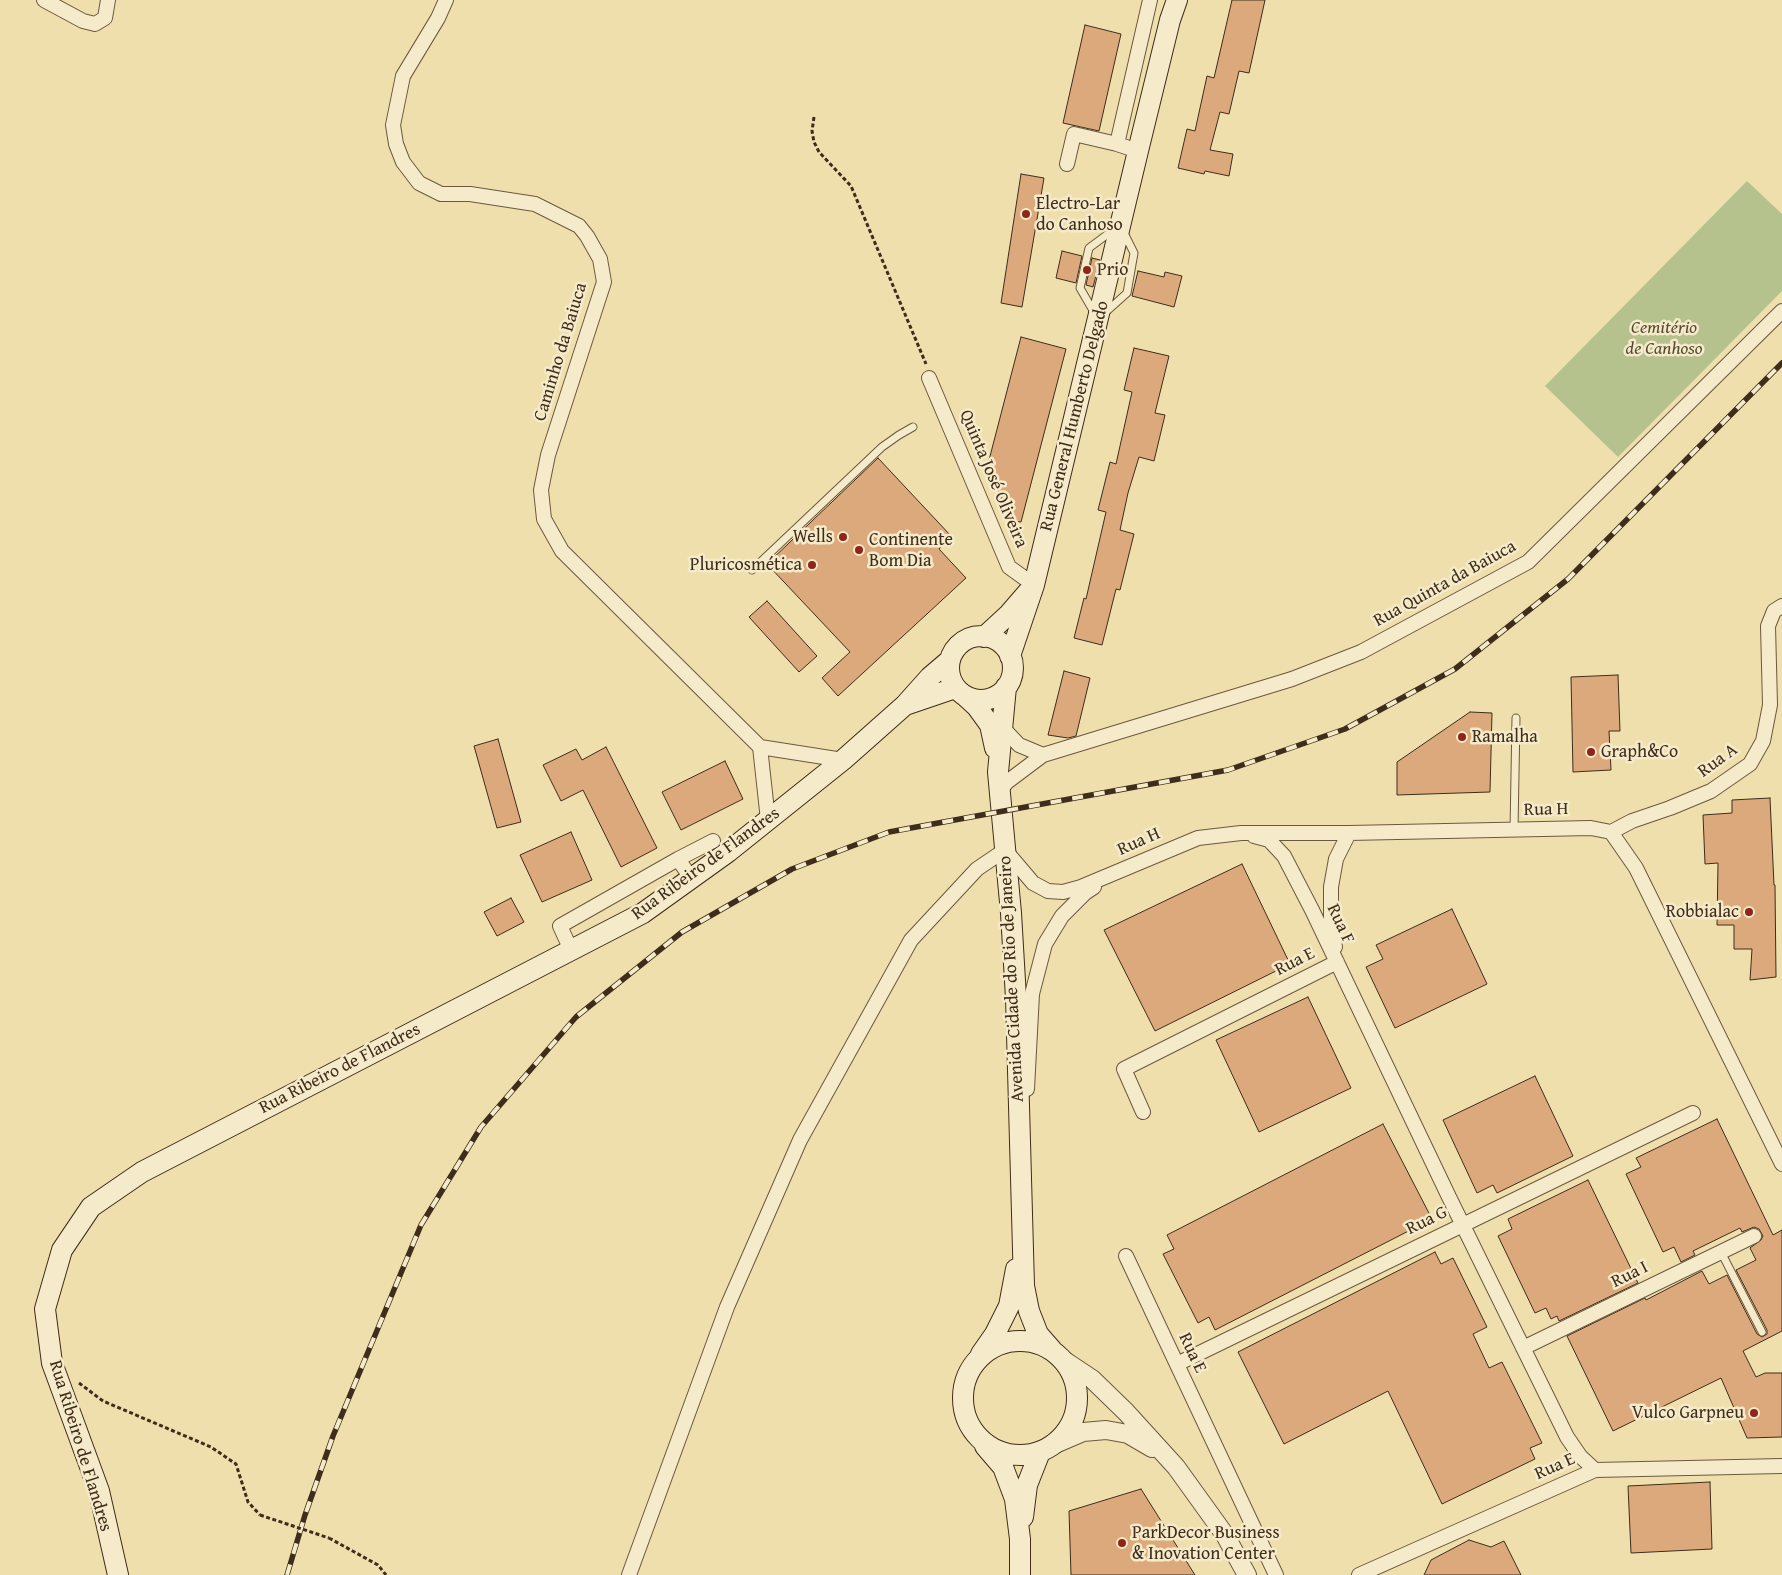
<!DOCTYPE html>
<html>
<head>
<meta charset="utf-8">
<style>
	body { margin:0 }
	canvas { display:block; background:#efdfad }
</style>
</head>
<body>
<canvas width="1782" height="1575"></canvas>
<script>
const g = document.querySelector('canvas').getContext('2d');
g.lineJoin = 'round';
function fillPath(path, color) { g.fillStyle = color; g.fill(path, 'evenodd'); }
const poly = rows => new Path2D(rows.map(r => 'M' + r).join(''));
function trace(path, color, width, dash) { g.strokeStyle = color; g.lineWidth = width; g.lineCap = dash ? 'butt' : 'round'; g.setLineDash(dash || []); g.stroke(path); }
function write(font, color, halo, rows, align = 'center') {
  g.font = font + ' "Gentium Book Plus",serif'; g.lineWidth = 5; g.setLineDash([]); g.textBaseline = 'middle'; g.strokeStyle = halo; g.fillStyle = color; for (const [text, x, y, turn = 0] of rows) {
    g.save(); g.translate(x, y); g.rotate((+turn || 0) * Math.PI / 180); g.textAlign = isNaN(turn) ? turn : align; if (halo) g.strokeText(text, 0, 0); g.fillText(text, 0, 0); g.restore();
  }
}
fillPath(poly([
	[1747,181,1782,214,1782,291,1618,457,1545,386]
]), '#b6c28d');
const building = poly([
	[1232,0,1265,0,1249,73,1239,71,1229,114,1220,112,1210,150,1233,154,1229,176,1205,171,1204,174,1178,168,1187,129,1195,131,1207,76,1214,78,1232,0],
	[1085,25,1121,34,1099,131,1063,123,1085,25],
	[1021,174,1044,178,1022,307,1001,303,1021,174],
	[1062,251,1082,256,1076,283,1056,278,1062,251],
	[1092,258,1100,260,1093,287,1086,285,1092,258],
	[1138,271,1164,277,1165,272,1182,276,1174,307,1132,296,1138,271],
	[1021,337,1066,349,1021,522,1010,521,988,464,1021,337],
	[1134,348,1169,356,1155,413,1165,415,1154,461,1139,457,1128,493,1120,530,1134,534,1120,590,1116,589,1102,645,1074,638,1084,598,1086,599,1106,512,1098,510,1110,462,1116,464,1132,392,1124,390,1134,348],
	[878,458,952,537,939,549,966,578,838,696,822,678,850,652,767,564,878,458],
	[767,601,817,656,799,672,749,617,767,601],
	[1064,671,1090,678,1076,736,1068,738,1048,735,1064,671],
	[1618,675,1620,731,1609,731,1611,770,1573,772,1571,677,1618,675],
	[1470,712,1492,713,1490,792,1397,795,1397,762,1470,712],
	[498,739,521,822,497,828,474,746,498,739],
	[606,747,657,848,621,867,583,790,561,801,543,765,576,749,582,760,606,747],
	[725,761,743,799,681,830,662,792,725,761],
	[1770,798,1774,885,1775,885,1776,977,1750,980,1752,949,1734,949,1734,925,1717,925,1718,863,1705,864,1703,815,1732,813,1732,800,1770,798],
	[571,832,592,880,542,902,520,855,571,832],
	[1242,864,1290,964,1155,1031,1104,930,1242,864],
	[511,898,524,922,497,936,484,912,511,898],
	[1452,909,1487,984,1395,1028,1366,967,1383,959,1376,945,1452,909],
	[1308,997,1351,1088,1259,1132,1216,1040,1308,997],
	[1535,1076,1573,1156,1497,1193,1493,1185,1477,1193,1443,1120,1535,1076],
	[1717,1119,1773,1235,1782,1230,1782,1331,1743,1351,1756,1377,1765,1373,1782,1373,1782,1437,1747,1438,1721,1378,1613,1431,1567,1336,1645,1298,1646,1300,1702,1271,1709,1284,1727,1275,1757,1334,1762,1337,1767,1334,1767,1330,1736,1270,1756,1260,1750,1248,1761,1240,1763,1236,1759,1229,1754,1227,1742,1232,1740,1228,1693,1251,1695,1255,1681,1262,1674,1247,1663,1252,1626,1174,1641,1167,1636,1158,1717,1119],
	[1383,1124,1432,1219,1215,1330,1209,1317,1198,1323,1163,1254,1174,1249,1167,1235,1383,1124],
	[1588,1180,1638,1283,1559,1321,1557,1316,1551,1319,1546,1308,1535,1313,1498,1236,1512,1229,1508,1219,1588,1180],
	[1435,1252,1441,1264,1453,1258,1487,1327,1473,1334,1489,1368,1502,1362,1542,1443,1530,1448,1535,1459,1442,1504,1388,1391,1284,1444,1238,1352,1435,1252],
	[1710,1482,1712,1549,1631,1553,1628,1486,1710,1482],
	[1141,1489,1195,1575,1071,1575,1069,1511,1141,1489],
	[1469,1540,1491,1547,1504,1541,1521,1575,1424,1575,1431,1560,1469,1540]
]);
fillPath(building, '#dba97c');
trace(building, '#3f2c1a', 1);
const service = poly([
	[1120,225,1134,253,1127,293,1098,319,1080,288,1089,248,1120,225],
	[752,570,882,447,899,435,913,427],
	[1514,830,1516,718],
	[1721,1252,1762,1332]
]);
const minor = poly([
	[44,0,83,21,95,24,105,18,108,0],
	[446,0,438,18,403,76,393,125,396,144,403,162,419,183,441,194,470,194,535,204,579,226,587,236,600,259,604,282,548,455,541,490,544,519,562,551,760,747,843,760],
	[1138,151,1117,144,1150,0],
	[1067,164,1074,134,1117,144],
	[929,378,1009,567,1034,585],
	[1002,727,1019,745,1043,755],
	[760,747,768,820],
	[999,792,1007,782,1043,755,1292,679,1361,652,1528,562,1782,311],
	[1611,832,1632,821,1670,808,1711,791,1750,764,1763,741,1770,705,1768,626,1774,611,1782,606],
	[1254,836,1269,840,1284,856,1312,910,1449,1197,1567,1437,1580,1456,1595,1470],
	[678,859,713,841],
	[1335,947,1331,923,1331,887,1336,859,1349,833],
	[571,950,560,926,678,859,691,878],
	[1027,1089,1032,994,1045,944,1062,916,1085,893,1094,887],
	[1143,1112,1124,1069,1337,962],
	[1126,1256,1276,1575],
	[1523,1348,1754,1236],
	[1177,1364,1693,1113],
	[629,1575,727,1307,800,1140,911,940,977,869,1005,850,1033,883,1048,891,1063,892,1081,887,1198,838,1241,833,1349,833,1591,828,1611,832,1636,868,1782,1164],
	[1359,1575,1595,1470,1782,1466]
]);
const tertiary = poly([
	[1062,1359,1092,1379,1126,1412,1176,1467,1225,1535,1247,1575],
	[1055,1444,1083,1432,1106,1430,1128,1434,1152,1448]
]);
const secondary = poly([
	'949 668a32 32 0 1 1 64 0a32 32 0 1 1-64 0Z',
	[984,637,1009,614,1028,592],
	[1010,656,1034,585,1138,151,1170,20,1177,0],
	[1006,687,998,772,1011,913,1016,998,1024,1286,1029,1311,1038,1334,1052,1350],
	[964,695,977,707,990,725,995,748],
	[908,704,955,688],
	'963 1398a57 57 0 1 1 114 0a57 57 0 1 1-114 0Z',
	[981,1354,995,1334,1009,1306,1016,1269],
	[985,1446,1003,1467,1015,1499,1020,1539,1020,1575],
	[1023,1517,1027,1485,1040,1452],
	[118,1575,99,1491,52,1363,45,1309,62,1250,91,1207,142,1172,643,913,728,852,843,760,905,705,930,677,950,660]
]);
trace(service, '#6b593f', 9);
trace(minor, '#6b593f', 16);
trace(tertiary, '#6b593f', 20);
trace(secondary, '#3f2c1a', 22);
trace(poly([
	[814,117,812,131,814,142,819,152,851,186,926,364],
	[79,1383,103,1401,211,1447,236,1464,248,1502,260,1515],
	[329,1538,378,1565,386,1575]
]), '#3f2c1a', 3, [4, 2.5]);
trace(service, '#f5eaca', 7);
trace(minor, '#f5eaca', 14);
trace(tertiary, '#f5eaca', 18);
trace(secondary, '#f5eaca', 20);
const rail = poly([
	[287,1575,305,1515,333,1436,421,1225,481,1127,576,1017,682,932,792,869,889,832,1228,770,1345,729,1455,669,1568,579,1782,363]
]);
trace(rail, '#3f2c1a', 5.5);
trace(rail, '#f5eaca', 4, [11]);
trace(poly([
	[260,1515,329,1538]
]), '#3f2c1a', 3, [4, 2.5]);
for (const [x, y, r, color] of [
	[1026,214,5,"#8f2418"],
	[1087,270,5,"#8f2418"],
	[843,537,5,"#8f2418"],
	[859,550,5,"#8f2418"],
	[812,565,5,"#8f2418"],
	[1462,737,5,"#8f2418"],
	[1591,752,5,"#8f2418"],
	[1749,912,5,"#8f2418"],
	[1754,1413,5,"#8f2418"],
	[1122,1543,5,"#8f2418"]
]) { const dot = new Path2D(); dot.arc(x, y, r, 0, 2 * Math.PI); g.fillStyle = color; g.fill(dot); trace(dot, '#f5eaca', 2); }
write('18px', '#3f2c1a', '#f5eaca', [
	["Electro-Lar",1036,204],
	["do Canhoso",1036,225],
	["Prio",1097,270],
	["Wells",833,537,"right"],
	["Continente",869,540],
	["Bom Dia",869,561],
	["Pluricosmética",802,565,"right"],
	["Ramalha",1472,737],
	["Graph&Co",1601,752],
	["Robbialac",1739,912,"right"],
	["Vulco Garpneu",1744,1413,"right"],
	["ParkDecor Business",1132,1533],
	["& Inovation Center",1132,1554]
], 'left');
write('italic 18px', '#574a31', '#f5eaca', [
	["Cemitério",1664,328],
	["de Canhoso",1664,349]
]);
write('18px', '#3f2c1a', '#f5eaca', [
	["Caminho da Baiuca",561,352,-73],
	["Rua General Humberto Delgado",1075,416,-76],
	["Quinta José Oliveira",993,479,67],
	["Rua Quinta da Baiuca",1445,584,-29],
	["Rua A",1718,761,-36],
	["Rua H",1546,810,-1],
	["Rua H",1139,842,-24],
	["Rua Ribeiro de Flandres",706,864,-36],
	["Rua F",1340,924,65],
	["Rua E",1295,962,-27],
	["Avenida Cidade do Rio de Janeiro",1012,979,-93],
	["Rua Ribeiro de Flandres",340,1069,-27],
	["Rua G",1427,1221,-26],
	["Rua I",1630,1275,-26],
	["Rua E",1192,1353,65],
	["Rua Ribeiro de Flandres",80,1446,73],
	["Rua E",1555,1467,-24]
]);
</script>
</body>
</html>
